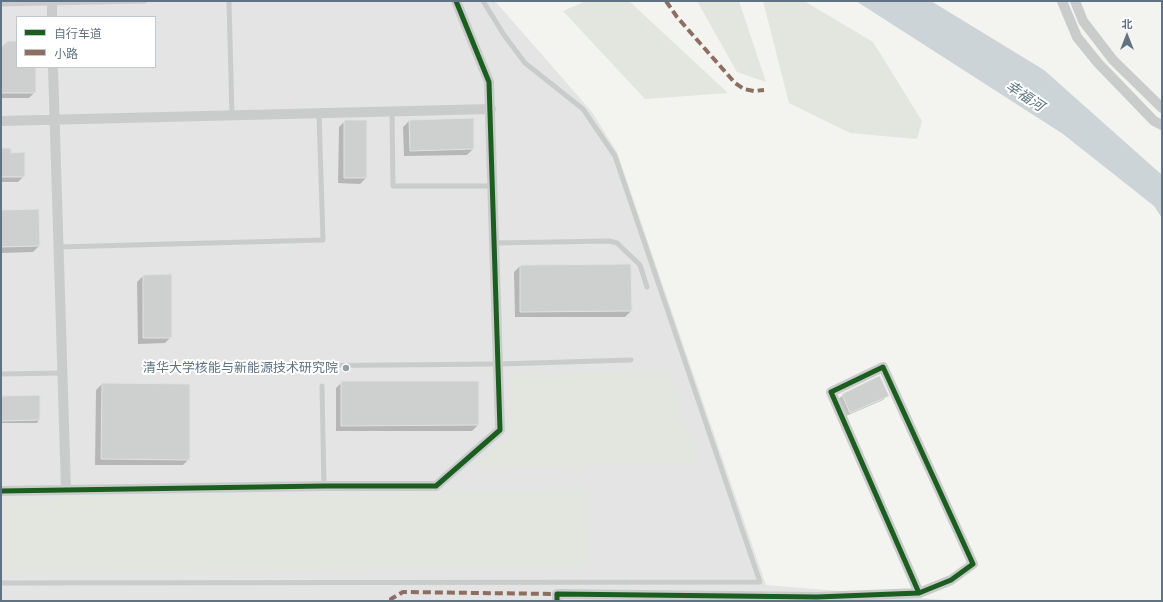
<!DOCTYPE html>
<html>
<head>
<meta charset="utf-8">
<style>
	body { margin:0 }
	#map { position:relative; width:1163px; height:602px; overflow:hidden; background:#f3f3f0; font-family:Ubuntu,"Noto Sans SC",sans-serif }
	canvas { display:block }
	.frame { position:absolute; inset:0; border:2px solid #617382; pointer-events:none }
	.legend { position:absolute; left:16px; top:16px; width:140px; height:52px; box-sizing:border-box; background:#fff; border:1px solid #c0c7cd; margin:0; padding:5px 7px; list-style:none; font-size:12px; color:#617382 }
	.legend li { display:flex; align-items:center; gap:8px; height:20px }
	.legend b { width:20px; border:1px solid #c0c7cd }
	.north { position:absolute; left:1107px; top:16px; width:40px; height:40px; -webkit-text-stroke:3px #fff; paint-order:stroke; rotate:0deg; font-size:11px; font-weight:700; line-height:16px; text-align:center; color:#617382 }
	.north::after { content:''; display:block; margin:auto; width:14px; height:18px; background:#617382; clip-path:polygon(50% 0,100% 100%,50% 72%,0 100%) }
</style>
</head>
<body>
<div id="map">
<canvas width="1163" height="602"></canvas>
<div class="frame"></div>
<ul class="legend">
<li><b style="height:5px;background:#1b5e20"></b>自行车道</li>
<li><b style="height:5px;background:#8d6e63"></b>小路</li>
</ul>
<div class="north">北</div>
</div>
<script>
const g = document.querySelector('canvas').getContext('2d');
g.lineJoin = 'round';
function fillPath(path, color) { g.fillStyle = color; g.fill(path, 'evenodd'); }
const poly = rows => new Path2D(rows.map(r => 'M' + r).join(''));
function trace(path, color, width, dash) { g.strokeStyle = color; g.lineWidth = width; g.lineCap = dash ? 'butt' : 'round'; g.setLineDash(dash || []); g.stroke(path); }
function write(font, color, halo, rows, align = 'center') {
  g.font = font + ' Ubuntu,"Noto Sans SC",sans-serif'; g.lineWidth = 4; g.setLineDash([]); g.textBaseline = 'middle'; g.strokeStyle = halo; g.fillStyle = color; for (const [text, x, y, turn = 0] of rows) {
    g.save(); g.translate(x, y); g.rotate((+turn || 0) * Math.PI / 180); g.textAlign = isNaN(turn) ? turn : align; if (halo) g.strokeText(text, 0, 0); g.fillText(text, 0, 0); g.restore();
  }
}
fillPath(poly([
	[1,1,495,1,592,112,617,152,766,585,956,601,1,601],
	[17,17,155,17,155,67,17,67]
]), '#e3e4e3');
fillPath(poly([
	[586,1,629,1,728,93,645,99,563,11],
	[697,1,739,1,766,82,737,72],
	[763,1,804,1,873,42,922,121,917,139,850,133,789,103],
	[668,370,699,463,474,467,509,434,512,375],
	[587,491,588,566,1,574,1,499]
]), '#e2e6de');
fillPath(poly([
	[856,1,931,1,1044,70,1162,175,1162,218,1154,206,1063,134]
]), '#ccd4d7');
fillPath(poly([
	[17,42,17,67,35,67,35,92,29,98,1,98,1,48],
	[345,121,366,178,360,184,338,183,339,127],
	[409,121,473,149,467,155,404,156,403,127],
	[1,149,24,176,18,182,1,182],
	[1,211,39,246,33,252,1,253],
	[520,266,631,311,625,317,515,317,514,272],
	[143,276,171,337,165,343,138,344,137,282],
	[342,382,478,425,472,431,336,431,336,388],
	[102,384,189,385,189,459,183,465,95,465,96,390],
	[843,395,888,395,883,400,846,416,838,399],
	[1,397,39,420,37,423,1,423]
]), '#0003');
const building = poly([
	[8,41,17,41,17,67,36,67,36,93,1,93,1,47,8,41],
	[474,118,474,149,410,151,409,120,474,118],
	[344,120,367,120,367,178,344,178,344,120],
	[1,148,11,148,11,153,25,152,25,177,1,177,1,148],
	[39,209,40,246,1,247,1,210,39,209],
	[631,264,632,311,520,312,520,265,631,264],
	[172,274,172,338,143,338,143,275,172,274],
	[879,376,880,376,889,396,850,413,842,394,879,376],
	[341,381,479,381,479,425,341,426,341,381],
	[102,383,190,384,190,460,101,459,102,383],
	[40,395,40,420,1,421,1,396,40,395]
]);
fillPath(building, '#cecfcf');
trace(building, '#e2e2e0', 1);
trace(poly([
	[229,1,232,116],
	[1,4,145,1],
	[392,113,393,186,493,186],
	[495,243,609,241,617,243,640,265,647,287],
	[58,247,323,240,319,114],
	[281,366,499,364,631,360],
	[1,374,62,373],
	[322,386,324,486],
	[1,583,760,582,615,156,583,109,525,63,504,35,483,1]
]), '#cacccc', 5);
trace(poly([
	[52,1,52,17],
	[1062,1,1077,37,1098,63,1154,121,1162,125],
	[1075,1,1083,21,1113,60,1162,108],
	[53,67,66,490],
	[1,121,491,109],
	[1,491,324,486,436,486,500,430,489,82,456,1],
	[557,601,557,594,817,597,919,593,951,580,973,564,883,367,831,392,919,593]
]), '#cacccc', 10);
trace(poly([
	[666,1,677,17,735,83,744,89,754,91,764,90],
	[392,601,391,599,403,592,557,594]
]), '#8d6e63', 4, [8, 4]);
trace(poly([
	[1,491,324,486,436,486,500,430,489,82,456,1],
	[557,601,557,594,817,597,919,593,951,580,973,564,883,367,831,392,919,593]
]), '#1b5e20', 5);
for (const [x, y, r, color] of [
	[346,368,4,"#94a0a8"]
]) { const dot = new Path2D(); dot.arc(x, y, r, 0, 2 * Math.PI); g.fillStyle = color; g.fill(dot); trace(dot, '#fff', 1.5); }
write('13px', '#617382', '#fff', [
	["清华大学核能与新能源技术研究院",338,368]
], 'right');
write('italic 14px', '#5c7680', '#fff', [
	["幸福河",1025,96,34]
]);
</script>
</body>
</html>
